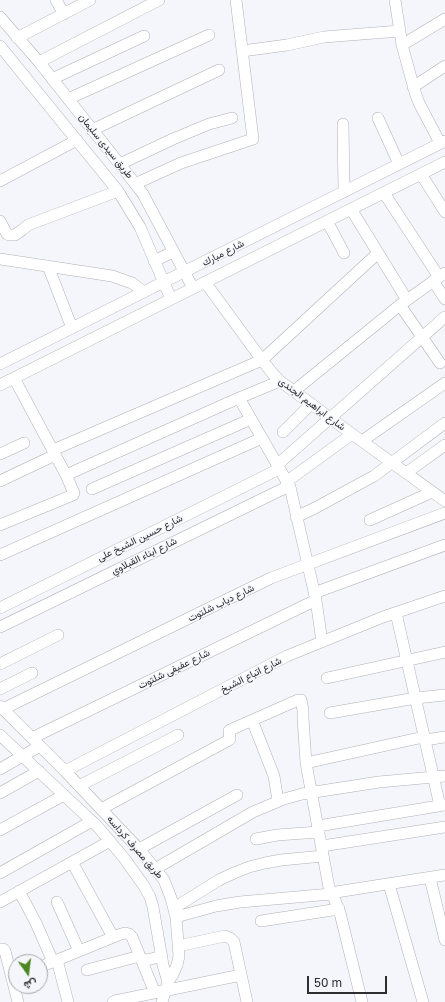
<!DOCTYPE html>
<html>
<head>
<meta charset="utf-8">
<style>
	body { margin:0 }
	#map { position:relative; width:445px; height:1002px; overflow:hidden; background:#f5f6fc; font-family:"Golos Text",Vazirmatn,sans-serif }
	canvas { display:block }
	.north { position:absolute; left:8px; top:954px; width:40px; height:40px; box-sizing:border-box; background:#f5f6fc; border:1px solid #a5a6ab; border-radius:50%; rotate:166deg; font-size:11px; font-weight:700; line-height:16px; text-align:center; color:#2e2e31 }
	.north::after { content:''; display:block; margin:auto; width:14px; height:18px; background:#4c8724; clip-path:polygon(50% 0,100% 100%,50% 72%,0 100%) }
	.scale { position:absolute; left:307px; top:976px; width:80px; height:18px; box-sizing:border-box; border:2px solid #2e2e31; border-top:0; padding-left:5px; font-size:12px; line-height:14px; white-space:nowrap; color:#2e2e31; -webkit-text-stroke:3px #f5f6fc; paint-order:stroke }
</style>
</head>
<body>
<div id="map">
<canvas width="445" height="1002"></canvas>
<div class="north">ش</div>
<div class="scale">50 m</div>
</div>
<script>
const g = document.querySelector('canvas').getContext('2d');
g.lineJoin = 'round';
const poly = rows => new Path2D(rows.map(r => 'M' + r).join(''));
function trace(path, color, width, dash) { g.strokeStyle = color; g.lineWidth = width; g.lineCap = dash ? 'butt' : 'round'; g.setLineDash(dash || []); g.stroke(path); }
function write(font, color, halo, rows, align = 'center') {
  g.font = font + ' "Golos Text",Vazirmatn,sans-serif'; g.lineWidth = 3; g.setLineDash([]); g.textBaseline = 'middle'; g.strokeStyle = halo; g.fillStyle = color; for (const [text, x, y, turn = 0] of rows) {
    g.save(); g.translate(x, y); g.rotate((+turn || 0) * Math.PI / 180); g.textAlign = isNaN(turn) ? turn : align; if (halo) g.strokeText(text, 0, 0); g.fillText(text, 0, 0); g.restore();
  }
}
const minor = poly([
	[56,0,64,14],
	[395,0,402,45,415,92,419,103,440,143],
	[0,17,39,62,133,181,143,194,193,288],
	[17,38,90,0],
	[402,45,445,19],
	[0,46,118,191,140,227,171,299],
	[242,51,287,45,324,37,400,31],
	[39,62,159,0],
	[52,79,144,36],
	[413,87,445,66],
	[68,99,209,35],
	[378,118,399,164],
	[343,124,344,192],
	[92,130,219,70],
	[120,164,173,139,209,124,232,118],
	[421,174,445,212],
	[0,181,77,140],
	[135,184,181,163,253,139,236,0],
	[384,193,439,277],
	[351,209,407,300],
	[0,221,7,234,9,235,15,235,22,230,28,225,118,191],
	[327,221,344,253],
	[0,259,112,276,132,283,144,292],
	[154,261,173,252],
	[48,266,72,328],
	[433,281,445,299],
	[205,282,262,360,273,374,280,381,352,434,445,501],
	[400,305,440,363],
	[0,364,445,141],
	[0,385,445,162],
	[294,391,400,305,445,273],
	[239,398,290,487,316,600,322,642],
	[283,432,311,404],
	[362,441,445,383],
	[53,450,262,360,378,253],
	[0,454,24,443],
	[277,465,445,317],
	[406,473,445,445],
	[66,475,239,398,280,381],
	[0,481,55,455],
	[286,482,352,434],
	[92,489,251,419],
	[296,517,315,508,374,476,445,423],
	[370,520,432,492],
	[0,525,73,495,74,493,66,475,14,378],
	[0,555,262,438],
	[314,593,445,545],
	[0,608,279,469],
	[396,613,440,806],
	[0,627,289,486],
	[0,664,58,635],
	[327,678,445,652],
	[0,689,32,673],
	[0,706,65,771,101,809,139,849,164,880,171,898,176,917,179,956,177,965,173,974,168,982,162,1002],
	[3,709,271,578,445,513],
	[330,713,416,698,445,695],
	[252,720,274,776,278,801],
	[0,735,98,827,124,858,144,886,150,897,153,907,163,965,168,982],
	[32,738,316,600],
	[306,763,419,738,422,738,425,740,445,737],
	[0,769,40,746],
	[65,771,287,656,383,617,445,596],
	[79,786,178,735],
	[0,793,39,771],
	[101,809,229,740,230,739,229,731,230,730,298,700,301,700,303,710,303,718,306,763,313,801,330,893,334,898,340,913,362,1002],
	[318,826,445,805],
	[0,830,64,795],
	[256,839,277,835,319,832],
	[322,846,445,827],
	[139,849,237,795],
	[72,862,113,937],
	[155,869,253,812,284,799,302,794,379,782,445,776],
	[0,873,92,821],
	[430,878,445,940],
	[389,884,423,1002],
	[19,891,36,923,53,962],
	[330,893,445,875],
	[0,902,110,841],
	[57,902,79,951],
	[174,908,219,880,234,873,249,867,265,863,281,860,323,856],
	[176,917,216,906,240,902,331,894],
	[261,921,339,909],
	[178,946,225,936,230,938,234,942,247,1002],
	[0,949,3,949,5,951,18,1002],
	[57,960,68,1002],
	[40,967,121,934,125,933,129,934,132,937,155,993],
	[87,970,136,957,147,960,162,956],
	[113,1002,115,1001,241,975]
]);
trace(minor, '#b0b1b7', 12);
trace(minor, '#fff', 11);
write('10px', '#2e2e31', '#f5f6fc', [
	["طريق سيدى سليمان",106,146,51],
	["شارع مبارك",223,253,-27],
	["شارع ابراهيم الجندى",312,404,37],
	["شارع حسين الشيخ على",140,538,-26],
	["شارع ابناء القبلاوي",144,556,-26],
	["شارع دياب شلتوت",221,603,-26],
	["شارع عفيفى شلتوت",174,669,-26],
	["شارع اتباع الشيخ",251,675,-27],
	["طريق مصرف كرداسه",135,847,49]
]);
</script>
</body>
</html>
